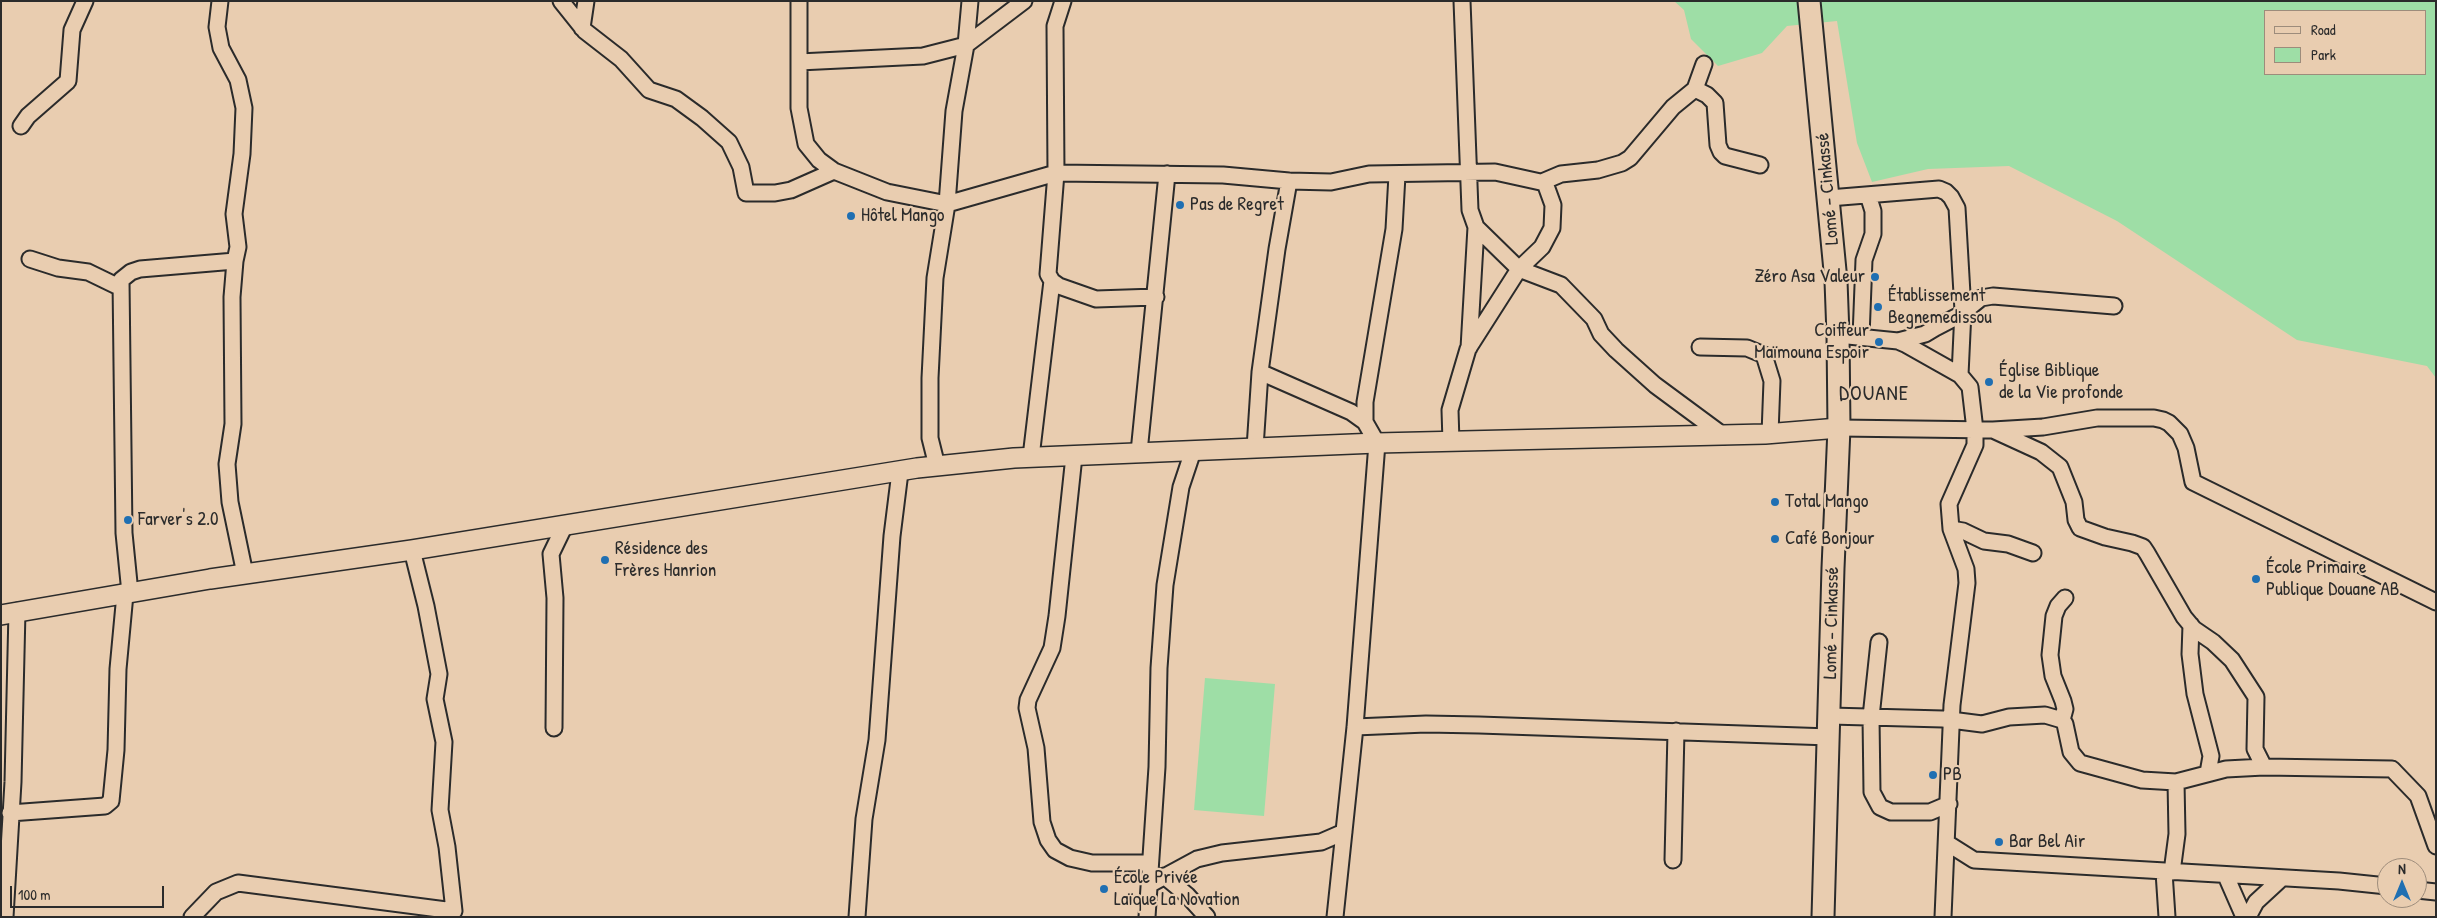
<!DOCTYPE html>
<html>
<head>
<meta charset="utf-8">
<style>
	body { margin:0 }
	#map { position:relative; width:2437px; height:918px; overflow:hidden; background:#e9cdb0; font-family:"Patrick Hand",sans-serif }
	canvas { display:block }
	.frame { position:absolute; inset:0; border:2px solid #2b2b2b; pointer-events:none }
	.legend { position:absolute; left:2264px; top:10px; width:162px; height:65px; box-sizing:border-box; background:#e9cdb0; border:1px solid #9d8c7b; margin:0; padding:6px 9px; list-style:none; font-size:15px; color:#2b2b2b }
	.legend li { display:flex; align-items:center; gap:10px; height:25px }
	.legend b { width:25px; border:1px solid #9d8c7b }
	.north { position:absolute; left:2377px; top:858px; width:50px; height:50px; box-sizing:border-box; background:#e9cdb0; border:1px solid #9d8c7b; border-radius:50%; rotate:0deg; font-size:14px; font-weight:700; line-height:20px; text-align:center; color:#2b2b2b }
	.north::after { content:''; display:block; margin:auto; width:18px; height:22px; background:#1f6fb2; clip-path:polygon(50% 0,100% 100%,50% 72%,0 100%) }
	.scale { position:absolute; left:10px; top:886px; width:154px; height:22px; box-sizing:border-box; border:2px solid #2b2b2b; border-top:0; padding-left:6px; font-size:15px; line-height:18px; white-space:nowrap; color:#2b2b2b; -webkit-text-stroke:4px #e9cdb0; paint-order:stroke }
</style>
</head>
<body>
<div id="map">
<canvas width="2437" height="918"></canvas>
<div class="frame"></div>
<ul class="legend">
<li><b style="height:6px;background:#e9cdb0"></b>Road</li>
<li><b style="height:14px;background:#9edea6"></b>Park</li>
</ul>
<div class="north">N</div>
<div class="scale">100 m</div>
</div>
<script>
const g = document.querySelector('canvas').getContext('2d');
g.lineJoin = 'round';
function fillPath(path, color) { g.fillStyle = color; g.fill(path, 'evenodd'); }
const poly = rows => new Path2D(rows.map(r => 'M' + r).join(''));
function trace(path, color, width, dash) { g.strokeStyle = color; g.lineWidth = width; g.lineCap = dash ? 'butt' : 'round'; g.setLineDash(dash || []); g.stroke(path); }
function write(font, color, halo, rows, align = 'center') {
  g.font = font + ' "Patrick Hand",sans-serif'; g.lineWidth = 4.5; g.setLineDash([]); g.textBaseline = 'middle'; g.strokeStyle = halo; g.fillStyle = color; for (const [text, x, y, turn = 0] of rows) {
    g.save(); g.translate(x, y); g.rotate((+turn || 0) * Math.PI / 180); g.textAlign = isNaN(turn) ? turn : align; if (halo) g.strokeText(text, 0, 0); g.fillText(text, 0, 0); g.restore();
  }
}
fillPath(poly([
	[1674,1,2436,1,2436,378,2427,366,2297,340,2117,221,2009,166,1928,169,1872,182,1857,143,1837,21,1787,26,1762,53,1718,66,1691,39,1684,10],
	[2266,11,2426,11,2426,74,2266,74],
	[1205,678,1275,684,1264,816,1194,810]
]), '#9edea6');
const minor = poly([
	[220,1,217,27,221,48,238,80,244,108,242,154,234,214,238,247,235,261,232,297,233,424,227,464,230,502,245,574],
	[561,1,585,31,621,59,649,90,676,99,702,118,729,142,741,167,746,193,775,193,791,190,834,171],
	[799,1,799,108,806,144,819,160,834,171,887,192,947,204,1056,173,1223,175,1289,181,1331,182,1369,174,1495,172,1545,183,1553,205,1552,228,1542,247,1519,269,1468,349,1450,410,1451,442],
	[1063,1,1055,26,1056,173,1048,274,1052,281,1059,286,1096,299,1156,297],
	[1462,1,1470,210,1476,227,1519,269,1561,285,1594,319,1601,334,1616,350,1655,385,1724,436],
	[582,28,586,1],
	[799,62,923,56,966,45,1024,1],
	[1695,89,1707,95,1715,103,1718,145,1721,152,1725,156,1760,165],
	[21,126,28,116,68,81,72,30,85,1],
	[1542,182,1561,174,1598,170,1622,163,1630,158,1673,107,1695,89,1704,64],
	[1829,198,1939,189,1946,192,1951,197,1957,208,1963,311,1960,375],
	[30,259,58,268,88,272,121,288],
	[1838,335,1898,341,1905,344,1960,375,1970,387,1975,430,1975,445,1949,504,1951,529,1966,569,1967,583,1952,705,1943,917],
	[1861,337,1864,260,1873,234,1873,211,1868,195],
	[1898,341,1925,334,1935,328,1960,315,1981,298,1993,296,2114,306],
	[1700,347,1747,348,1764,355,1772,381,1770,434],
	[1469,348,1476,227],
	[1260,372,1351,412,1365,422,1377,443,1355,727,1335,917],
	[1365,422,1365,402,1394,229,1397,175],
	[1839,428,1993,430,2043,427,2097,418,2154,418,2163,420,2169,423,2180,434,2186,448,2193,482,2436,602],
	[1993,430,2041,452,2060,467,2074,502,2076,520,2080,528,2105,537,2132,543,2143,547,2147,553,2184,617,2194,629,2213,642,2232,660,2256,697,2255,749,2264,767],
	[1255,448,1260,372,1277,249,1289,181],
	[1139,452,1167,174],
	[1074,456,1057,616,1052,648,1028,700,1027,708,1036,748,1042,822,1048,840,1055,850,1070,858,1092,863,1150,863],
	[1031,457,1052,281],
	[937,466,930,438,930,378,935,278,947,204,954,111,966,45,970,1],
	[1951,529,1963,531,1984,541,2008,544,2033,553],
	[130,593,124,533,121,280,131,272,140,269,235,261],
	[2191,625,2190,654,2195,694,2211,756,2208,773],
	[1879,642,1871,717,1872,792,1880,807,1891,812,1930,812,1949,804],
	[1830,716,1943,719,1982,724,2009,717,2045,715,2062,720,2065,724,2071,752,2080,763,2142,780,2176,782,2226,769,2264,767,2392,769,2418,796,2436,846],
	[2062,720,2065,709,2063,701,2053,676,2050,655,2054,616,2058,606,2065,598],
	[1355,727,1426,724,1479,725,1830,737],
	[554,728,555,598,551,554,565,525],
	[10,813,105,806,111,801,116,750,118,669,125,594],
	[1947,843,1974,860,2339,881,2387,886],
	[1673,860,1676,731],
	[2164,872,2167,917],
	[2172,872,2177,834,2176,782],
	[1164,876,1187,895,1207,917],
	[2226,876,2244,917],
	[1149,885,1197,859,1222,853,1321,842,1344,832],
	[2417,890,2436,892],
	[5,917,13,782,17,611],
	[192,917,216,892,238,883,454,911,447,847,440,810,444,742,435,699,439,674,426,606,412,550],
	[857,917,864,819,877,740,892,536,900,472],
	[1147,917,1157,767,1159,668,1165,585,1181,487,1193,451],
	[2248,917,2256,902,2282,878]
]);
const major = poly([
	[1,615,210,579,412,550,917,468,1014,458,1377,443,1765,434,1839,428]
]);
const highway = poly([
	[1809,1,1836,281,1838,335,1839,428,1833,568,1823,917]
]);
trace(minor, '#2b2b2b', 19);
trace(major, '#2b2b2b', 22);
trace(highway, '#2b2b2b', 25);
trace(minor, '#e9cdb0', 15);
trace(major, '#e9cdb0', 19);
trace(highway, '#e9cdb0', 21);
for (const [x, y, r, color] of [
	[1180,205,5,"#1f6fb2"],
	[851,216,5,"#1f6fb2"],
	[1875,277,5,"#1f6fb2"],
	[1878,307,5,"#1f6fb2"],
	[1879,342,5,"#1f6fb2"],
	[1989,382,5,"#1f6fb2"],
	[1775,502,5,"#1f6fb2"],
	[128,520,5,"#1f6fb2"],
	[1775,539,5,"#1f6fb2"],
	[605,560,5,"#1f6fb2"],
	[2256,579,5,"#1f6fb2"],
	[1933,775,5,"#1f6fb2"],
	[1999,842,5,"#1f6fb2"],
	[1104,889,5,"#1f6fb2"]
]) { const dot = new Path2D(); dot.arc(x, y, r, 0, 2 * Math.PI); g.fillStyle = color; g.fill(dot); trace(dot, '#e9cdb0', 2); }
write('19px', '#2b2b2b', '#e9cdb0', [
	["Lomé - Cinkassé",1828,189,-95],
	["Lomé - Cinkassé",1832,623,-89]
]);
write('19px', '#2b2b2b', '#e9cdb0', [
	["Pas de Regret",1190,205],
	["Hôtel Mango",861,216],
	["Zéro Asa Valeur",1865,277,"right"],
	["Établissement",1888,296],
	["Begnemedissou",1888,318],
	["Coiffeur",1869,331,"right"],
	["Maïmouna Espoir",1869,353,"right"],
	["Église Biblique",1999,371],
	["de la Vie profonde",1999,393],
	["Total Mango",1785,502],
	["Farver's 2.0",138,520],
	["Café Bonjour",1785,539],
	["Résidence des",615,549],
	["Frères Hanrion",615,571],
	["École Primaire",2266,568],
	["Publique Douane AB",2266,590],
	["PB",1943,775],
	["Bar Bel Air",2009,842],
	["École Privée",1114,878],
	["Laïque La Novation",1114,900]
], 'left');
g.letterSpacing = '1px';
write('21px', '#2b2b2b', '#e9cdb0', [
	["DOUANE",1874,394]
]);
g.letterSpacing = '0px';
</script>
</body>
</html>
